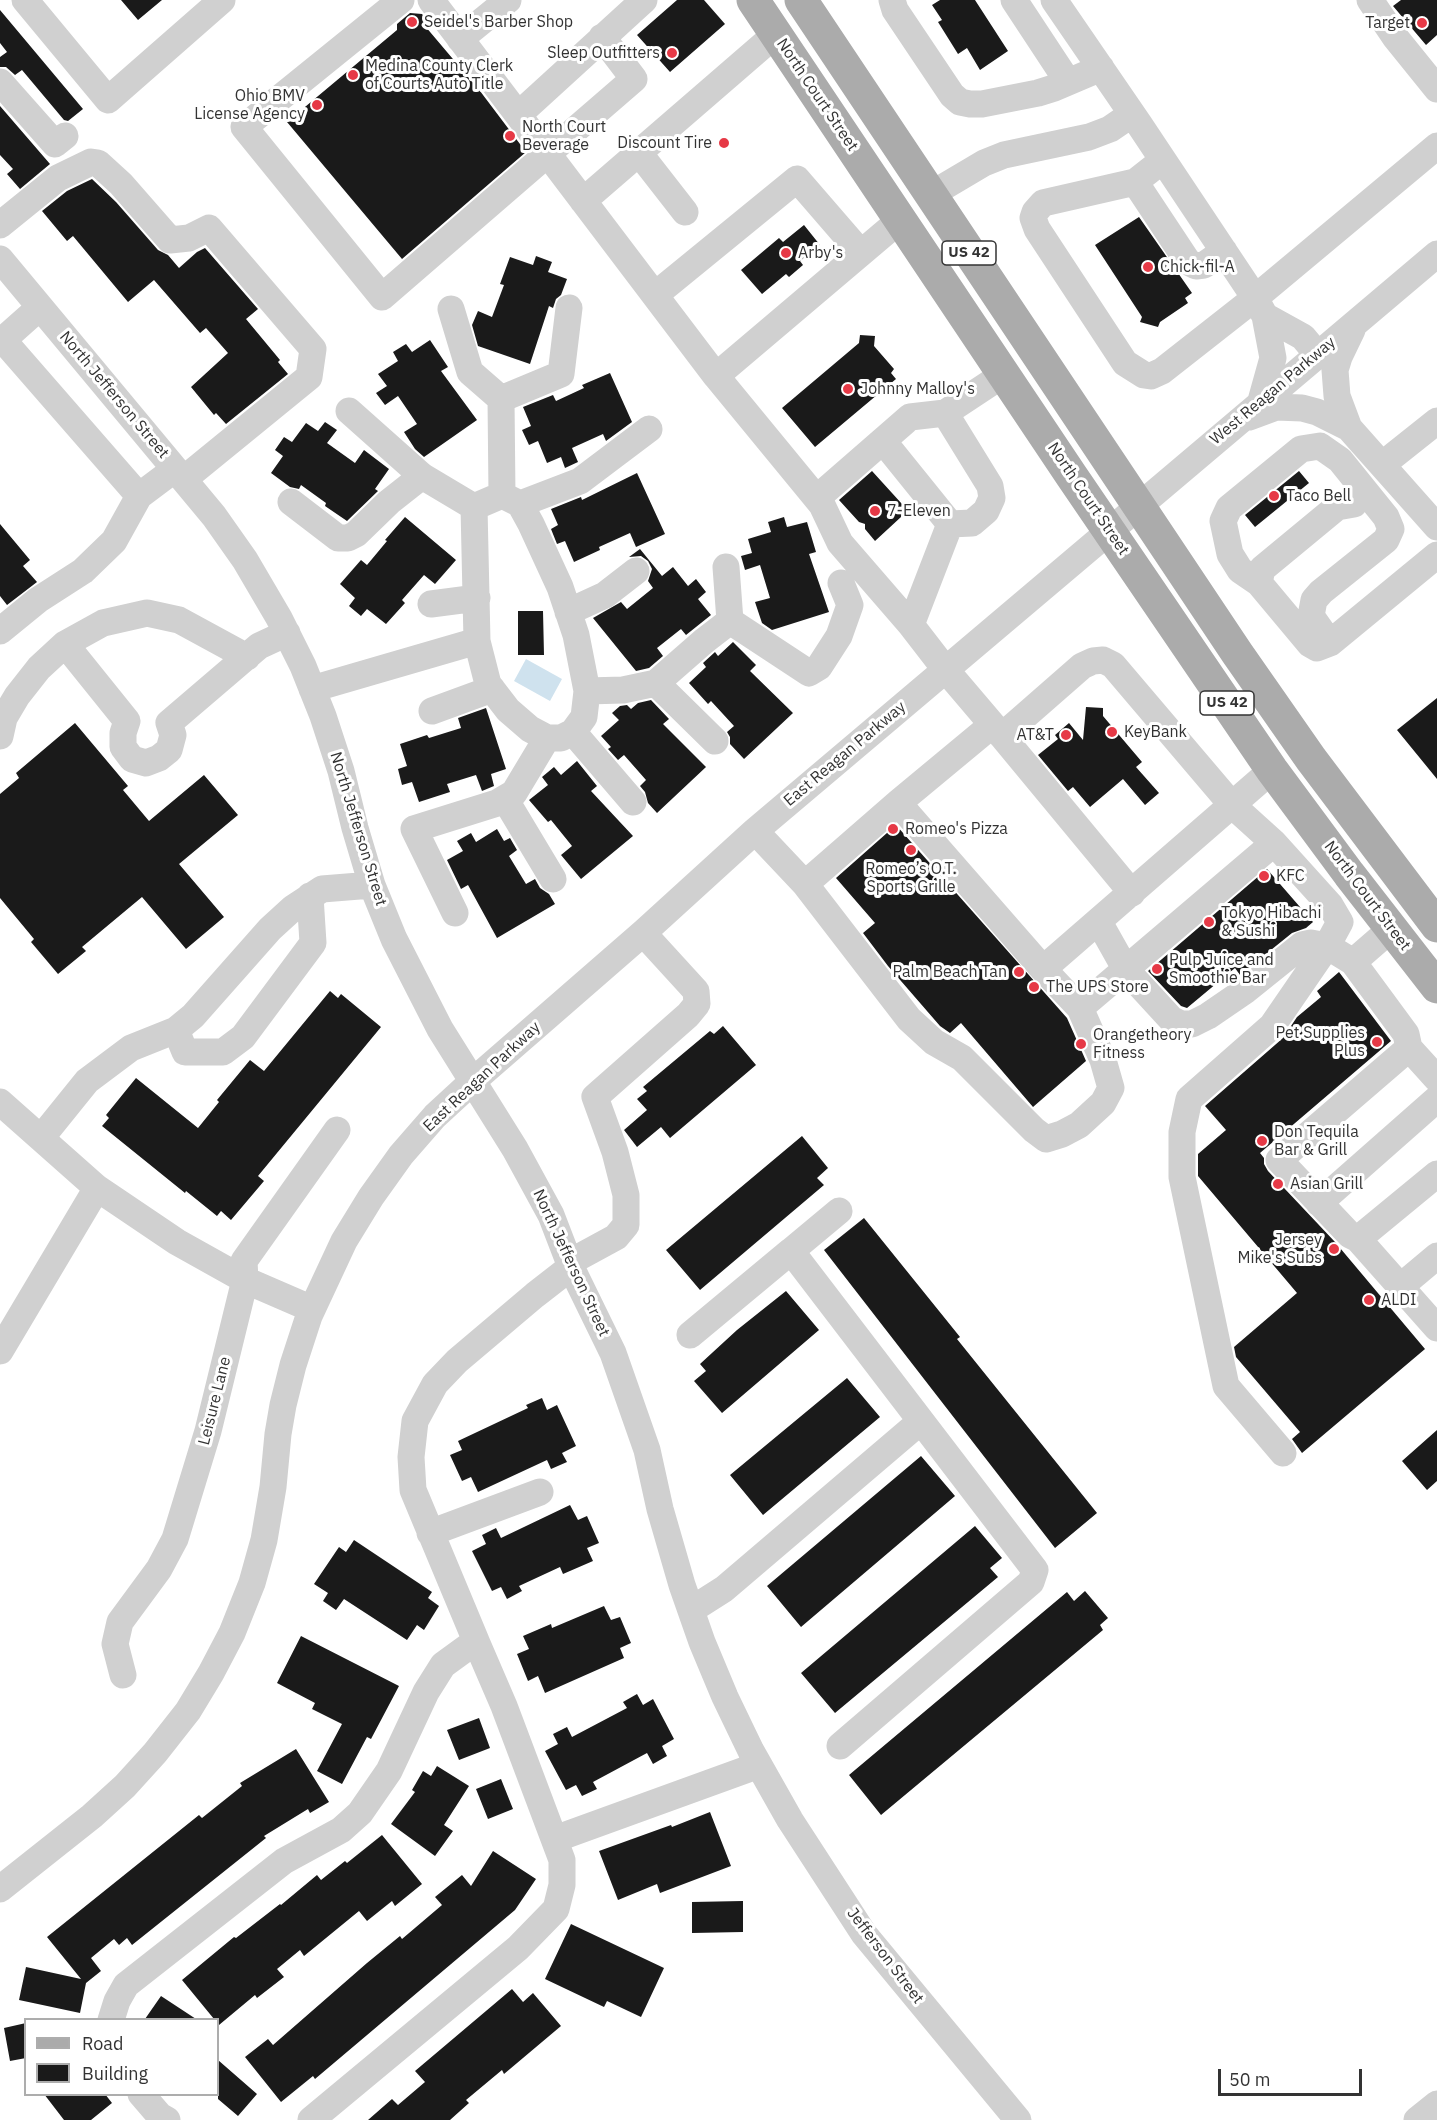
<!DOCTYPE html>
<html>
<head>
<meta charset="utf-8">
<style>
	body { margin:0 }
	#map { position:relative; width:1437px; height:2120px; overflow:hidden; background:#fff; font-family:"IBM Plex Sans",sans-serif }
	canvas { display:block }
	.legend { position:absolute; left:24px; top:2018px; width:195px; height:78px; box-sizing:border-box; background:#fff; border:2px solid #adadad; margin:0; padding:8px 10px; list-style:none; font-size:18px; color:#333 }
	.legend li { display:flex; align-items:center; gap:12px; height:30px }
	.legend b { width:30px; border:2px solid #adadad }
	.scale { position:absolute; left:1218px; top:2069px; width:144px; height:27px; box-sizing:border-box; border:3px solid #333; border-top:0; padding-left:8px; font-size:18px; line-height:21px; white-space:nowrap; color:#333; -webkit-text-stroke:4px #fff; paint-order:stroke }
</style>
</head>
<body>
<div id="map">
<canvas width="1437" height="2120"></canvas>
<ul class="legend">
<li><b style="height:8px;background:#ababab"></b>Road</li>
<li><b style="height:16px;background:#1a1a1a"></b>Building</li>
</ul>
<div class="scale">50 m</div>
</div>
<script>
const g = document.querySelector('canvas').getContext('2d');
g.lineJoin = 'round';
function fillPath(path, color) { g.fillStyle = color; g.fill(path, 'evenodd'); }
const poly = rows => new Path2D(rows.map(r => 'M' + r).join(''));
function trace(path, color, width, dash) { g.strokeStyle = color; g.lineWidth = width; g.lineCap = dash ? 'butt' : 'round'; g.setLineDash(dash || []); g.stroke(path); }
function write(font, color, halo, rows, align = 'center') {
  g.font = font + ' "IBM Plex Sans",sans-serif'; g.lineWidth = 6; g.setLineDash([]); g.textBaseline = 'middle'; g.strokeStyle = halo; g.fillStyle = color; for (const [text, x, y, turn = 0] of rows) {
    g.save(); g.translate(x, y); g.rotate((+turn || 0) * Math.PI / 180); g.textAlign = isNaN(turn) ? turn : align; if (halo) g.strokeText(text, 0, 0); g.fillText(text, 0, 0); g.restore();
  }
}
fillPath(poly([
	[526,659,562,679,550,701,514,681]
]), '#cfe2ee');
fillPath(poly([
	[121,0,162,0,138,20],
	[677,0,704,0,725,24,670,72,637,35],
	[940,0,975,0,1008,51,980,70,967,48,958,54,938,22,942,20,932,5],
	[1401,0,1437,0,1437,35,1426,45,1393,6],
	[0,10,83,109,68,121,64,120,22,70,15,75,6,67,0,67,0,57,7,52,0,43],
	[410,13,422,14,426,19,425,26,480,91,526,152,402,259,287,122,397,30,397,24],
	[0,106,50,164,20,189,7,174,13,169,0,155],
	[92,179,116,202,158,250,168,255,179,268,197,252,205,248,258,309,246,319,280,360,278,362,288,374,226,424,216,413,214,415,191,387,228,353,206,328,200,333,154,280,128,302,73,236,67,241,42,211,67,191],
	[1139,217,1192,293,1185,298,1188,303,1160,322,1158,327,1140,322,1142,317,1095,245],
	[804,225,820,245,800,261,803,265,789,277,786,274,762,294,741,270,779,238,783,242],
	[536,256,552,262,548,272,567,279,561,295,556,299,553,308,549,306,530,364,478,346,472,325,478,311,492,317,504,285,500,284,510,257,533,265],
	[860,335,875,336,874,346,894,369,891,373,896,379,815,447,782,408,859,343],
	[430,340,448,367,441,371,477,420,424,457,415,449,404,432,417,424,398,396,385,405,376,393,387,386,378,374,398,361,393,352,406,344,412,352],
	[610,373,632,422,606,441,603,434,572,448,578,462,565,468,561,457,547,463,538,441,529,445,522,430,531,426,523,407,553,395,556,401,584,388,582,385],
	[325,422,337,430,327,443,355,463,364,450,389,469,375,489,378,491,347,521,325,506,326,503,301,485,299,489,290,487,271,473,283,456,275,450,284,437,292,442,306,423,318,431],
	[872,471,902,504,901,517,875,541,865,529,865,524,859,522,839,500],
	[1299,471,1309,483,1255,527,1245,515],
	[637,473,665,534,636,547,630,533,599,547,600,550,574,562,565,541,557,544,551,529,558,525,551,509,581,497,582,500],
	[405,517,456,560,435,584,424,575,402,600,405,603,386,624,367,609,361,616,349,606,355,598,340,584,361,560,367,565,387,541,385,540],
	[784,517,787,527,807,522,816,552,809,554,829,612,772,630,762,623,755,602,770,598,760,565,745,570,741,556,752,553,748,539,771,532,768,522],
	[0,524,30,560,23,566,37,582,7,605,0,596],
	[640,549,662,576,673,567,688,586,696,579,706,592,698,599,711,615,686,635,681,629,657,648,663,656,649,668,636,671,593,618,621,602,627,609,653,588,648,581,652,569,648,561,641,556,629,557],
	[518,611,543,611,544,655,518,655],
	[733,642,756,665,750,671,793,713,744,759,730,744,730,737,727,732,734,726,711,701,708,704,689,683,706,667,703,663,715,652,718,656],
	[1437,698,1437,779,1397,730],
	[651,700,669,719,663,724,706,767,657,813,648,803,645,792,640,786,646,780,624,755,618,760,608,749,611,747,601,736,619,720,612,713,620,706,627,705,631,709,638,703],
	[1086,707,1103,708,1103,716,1142,762,1136,767,1159,793,1145,805,1123,779,1090,807,1073,787,1068,791,1038,755,1058,739,1055,735,1069,723,1083,740],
	[486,708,506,769,491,774,494,786,482,791,476,775,447,784,450,792,419,802,412,782,402,785,398,769,407,766,400,744,427,735,429,738,461,728,458,718],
	[75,723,128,786,123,790,149,821,204,775,238,815,179,864,224,917,186,949,142,897,82,947,86,951,58,974,31,942,34,939,0,898,0,794,19,778,16,773],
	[577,761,597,786,591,791,633,836,581,879,561,855,572,846,551,820,548,822,529,800,548,785,542,777,554,767,561,775],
	[896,825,1067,1018,1086,1061,1033,1107,961,1023,950,1033,940,1026,888,966,863,933,875,923,836,878],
	[497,829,504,841,510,838,517,850,509,856,526,884,535,879,540,888,549,894,555,904,497,938,468,885,461,889,447,860,463,851,457,841,471,833,476,842],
	[1267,869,1313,922,1306,928,1292,933,1240,975,1235,968,1187,1008,1181,1006,1148,971],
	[1339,972,1391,1041,1260,1153,1264,1158,1264,1164,1268,1171,1335,1242,1425,1349,1302,1453,1292,1439,1300,1432,1236,1357,1234,1347,1297,1293,1198,1176,1198,1154,1226,1130,1205,1106,1283,1038,1297,1017,1321,997,1317,991],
	[330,991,338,998,341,994,381,1027,258,1176,264,1181,231,1220,221,1211,217,1216,186,1191,185,1193,102,1126,109,1118,106,1115,136,1078,198,1128,219,1102,217,1100,250,1060,264,1071],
	[723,1026,756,1065,670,1138,661,1127,637,1147,624,1130,647,1110,637,1099,647,1091,643,1087,710,1031,714,1034],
	[802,1136,828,1168,817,1178,824,1185,700,1290,666,1250],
	[864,1218,960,1337,957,1339,1097,1513,1055,1548,824,1250],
	[786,1291,819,1330,722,1413,694,1381,706,1371,700,1364,737,1330],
	[847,1378,880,1417,763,1515,730,1475],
	[542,1398,547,1410,557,1405,576,1446,562,1453,567,1462,551,1469,547,1460,478,1492,471,1477,462,1481,450,1455,462,1450,458,1441,528,1408,526,1405],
	[1437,1430,1437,1481,1427,1490,1402,1461],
	[921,1456,955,1496,801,1627,767,1586],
	[570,1505,578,1520,587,1516,599,1543,587,1548,593,1561,563,1574,560,1567,519,1586,522,1591,507,1599,501,1587,492,1591,472,1551,486,1544,482,1535,496,1528,501,1538],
	[975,1526,1002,1558,990,1568,998,1577,835,1713,801,1673],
	[354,1540,432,1592,428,1598,439,1606,424,1630,417,1625,407,1640,344,1599,336,1610,323,1601,328,1593,314,1584,339,1547,346,1552],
	[1085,1591,1108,1618,1100,1625,1103,1630,881,1815,849,1775,1067,1592,1074,1601],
	[604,1606,611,1620,620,1617,631,1643,620,1648,624,1658,545,1693,538,1676,528,1681,517,1654,529,1649,523,1636,551,1624,552,1628],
	[301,1636,399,1686,371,1739,367,1737,342,1784,317,1771,342,1724,312,1709,315,1703,277,1683],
	[637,1694,643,1705,653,1699,674,1739,662,1746,667,1756,653,1764,647,1753,593,1782,597,1789,582,1796,576,1785,566,1790,545,1751,558,1744,553,1734,567,1727,572,1737,627,1708,623,1702],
	[479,1718,490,1748,459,1760,447,1730],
	[296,1749,329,1802,310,1813,308,1809,264,1836,266,1838,132,1945,127,1938,119,1945,114,1939,91,1958,101,1971,86,1983,80,2013,19,2000,26,1967,81,1979,47,1937,199,1815,202,1818,242,1786,240,1783],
	[437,1766,469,1786,444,1825,453,1831,435,1856,391,1824,415,1792,412,1790,423,1771,431,1776],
	[501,1779,513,1809,488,1819,476,1789],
	[710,1812,731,1866,660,1893,657,1884,618,1900,599,1851,671,1825,672,1827],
	[382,1835,422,1884,395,1906,392,1901,367,1921,359,1911,304,1956,300,1950,277,1969,284,1977,257,1998,255,1995,219,2025,218,2019,214,2019,182,1980,234,1937,236,1938,280,1904,281,1905,317,1875,321,1880,345,1861,347,1863],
	[493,1851,536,1879,515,1910,315,2079,313,2076,281,2102,245,2057,268,2039,273,2045,367,1963,400,1936,402,1939,442,1905,435,1897,462,1875,471,1886],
	[743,1901,743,1932,692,1933,692,1902],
	[571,1924,664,1968,641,2017,607,2001,604,2007,545,1979],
	[512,1989,523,2002,533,1993,561,2026,504,2074,502,2070,466,2100,469,2103,450,2120,368,2120,392,2099,398,2105,425,2082,415,2071],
	[161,1996,196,2019,145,2019],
	[26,2023,26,2058,10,2061,4,2028],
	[218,2060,257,2094,238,2116,218,2099],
	[44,2094,105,2094,112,2103,91,2120,64,2120]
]), '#1a1a1a');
trace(poly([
	[25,0,108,100,222,0],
	[401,0,244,127,382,297,634,79,602,37],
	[431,0,716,376,900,220],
	[892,0,895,10,952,95,960,102,970,104,982,104,1038,93,1054,88,1101,68],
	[1014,0,1068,82],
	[1054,0,1139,124,1255,298,1265,316,1273,358,1261,401],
	[1370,0,1395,37,1437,89],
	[460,39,508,0],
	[0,82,55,144,65,136],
	[518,115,644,0],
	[639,153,685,212],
	[1163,160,1135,182,1043,203,1035,212,1033,218,1037,229,1125,363,1144,375,1151,376,1162,371,1255,298,1437,146],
	[1135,182,1188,262,1196,266,1204,265,1224,251],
	[930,195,984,163,1004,155,1089,137,1110,129,1132,114],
	[583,201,776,34],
	[0,225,58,178,91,162,98,163,121,184,170,240,189,238,209,228,313,349,309,377,184,479],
	[0,259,214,516,245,560,279,618,303,666,323,716,341,771,355,828,372,885,394,939,440,1029,515,1149,551,1215,571,1267,613,1353,647,1450,660,1509,682,1585,702,1642,725,1697,751,1751,790,1820,864,1934,1018,2120],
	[655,295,797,179,861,253],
	[40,307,3,340,139,496,175,469],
	[451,309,470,372,501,399],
	[1265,316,1303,337,1318,355],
	[1352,330,1339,357,1335,370,1337,396,1349,428,1437,527],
	[716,376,822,505,840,543,911,625,945,669,1002,736,1082,666,1093,661,1103,660,1113,665,1232,805,1274,843,1330,905,1340,922,1327,946,1272,1026,1189,1099,1182,1132,1182,1177,1226,1386,1283,1453],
	[349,411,422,476,474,507],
	[1249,417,1276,407,1302,408,1317,412,1349,428],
	[883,441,950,524],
	[1383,464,1437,421],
	[502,495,501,399,561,374,569,308],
	[817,498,910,417,945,413,1004,374],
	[291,502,338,538,348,538,356,534,389,502,422,476],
	[520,504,580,481,649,429],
	[726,567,730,621],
	[1259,583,1262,569,1337,507,1354,504],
	[431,604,477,598],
	[568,612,605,595,636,571],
	[911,625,950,524,972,523,986,511,992,498,990,486,945,413],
	[0,631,38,600,83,571,114,541,139,496],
	[1330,643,1311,616,1314,600,1321,592,1386,540,1391,529,1386,517,1340,460,1320,446,1301,449,1229,508,1223,521,1230,554,1240,570,1259,583,1310,644,1317,648,1330,643,1437,555],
	[65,644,103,623,147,613,179,620,247,657],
	[656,683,715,741],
	[312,689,477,641,488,684,508,710,530,729,547,738,561,738,573,732,584,717,587,691,576,635,560,587,531,524,520,504,502,495,474,507,477,641],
	[587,691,623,690,656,683,704,641,730,621,809,673,819,667,839,636,850,605,841,583],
	[432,711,492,689],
	[573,732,633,802],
	[0,736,4,718,17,696,39,668,65,644,127,721,123,733,123,747,132,759,146,763,159,758,169,750,173,735,169,723,259,646,287,633],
	[1002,736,1132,893],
	[505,799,553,879],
	[898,803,1043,969,1080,1008],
	[755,831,805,884,898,803,992,725],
	[805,884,909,1019,934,1042,962,1058,1034,1130,1046,1139,1062,1134,1079,1125,1103,1103,1111,1088,1103,1060,1080,1008,1274,843],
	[455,913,414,829,497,803,514,793,547,738],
	[1099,922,1126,970,1171,1019,1181,1024,1192,1024,1208,1016,1246,990,1302,945,1311,943,1327,946,1353,962,1406,1034,1409,1048,1437,1079],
	[1353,962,1391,929],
	[1043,969,1272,770],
	[176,1030,185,1052,223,1052,243,1037,313,943,310,896],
	[1409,1048,1279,1160,1350,1235,1358,1239,1437,1328],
	[0,1102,97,1188,177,1242,245,1280,208,1431,175,1539,159,1569,120,1622,115,1644,123,1675],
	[41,1138,87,1081,131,1048,176,1030,193,1016,270,929,293,908,322,889,372,885],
	[1319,1203,1437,1099],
	[1358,1239,1437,1174],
	[791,1251,839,1211],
	[570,1262,616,1237,626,1225,626,1195,615,1152,595,1097,688,1015,697,1004,696,991,643,933],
	[1400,1287,1437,1256],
	[312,1309,245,1280,244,1261,337,1130],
	[690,1335,791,1251,921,1421],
	[0,1351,97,1188],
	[430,1533,540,1492],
	[691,1610,724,1589,921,1421,1035,1570,1031,1582,840,1746],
	[476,1641,413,1490,411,1457,415,1421,435,1384,457,1361,535,1295,571,1267],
	[555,1839,759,1765],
	[0,1889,92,1816,125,1786,155,1753,188,1711,211,1673,232,1633,252,1583,264,1540,273,1487,278,1434,283,1405,293,1365,309,1316,344,1241,371,1197,401,1155,435,1116,473,1081,643,933,755,831,1437,254],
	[111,2020,117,2001,126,1985,284,1861,341,1830,360,1813,389,1771,426,1692,443,1665,476,1641,504,1706,562,1860,562,1885,556,1909,518,1948,311,2120],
	[141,2094,160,2116,167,2120],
	[1417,2120,1437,2104]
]), '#d0d0d0', 27);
trace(poly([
	[753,0,1071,475,1272,770,1349,874,1437,987],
	[801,0,1237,653,1311,759,1437,926]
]), '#ababab', 33);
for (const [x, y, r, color] of [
	[412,22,6,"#e63946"],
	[1422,23,6,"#e63946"],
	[672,53,6,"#e63946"],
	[353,75,6,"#e63946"],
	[317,105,6,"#e63946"],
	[510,136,6,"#e63946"],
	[724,143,6,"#e63946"],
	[786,253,6,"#e63946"],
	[1148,267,6,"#e63946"],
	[848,389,6,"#e63946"],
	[1274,496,6,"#e63946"],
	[875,511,6,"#e63946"],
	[1112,732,6,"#e63946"],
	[1066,735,6,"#e63946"],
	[893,829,6,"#e63946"],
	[911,850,6,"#e63946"],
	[1264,876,6,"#e63946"],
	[1209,922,6,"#e63946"],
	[1157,969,6,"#e63946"],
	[1019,972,6,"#e63946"],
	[1034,987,6,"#e63946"],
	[1377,1042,6,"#e63946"],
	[1081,1044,6,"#e63946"],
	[1262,1141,6,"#e63946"],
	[1278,1184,6,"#e63946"],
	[1334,1249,6,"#e63946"],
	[1369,1300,6,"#e63946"]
]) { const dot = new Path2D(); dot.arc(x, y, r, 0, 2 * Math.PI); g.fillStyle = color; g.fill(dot); trace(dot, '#fff', 2); }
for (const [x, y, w] of [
	[969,253,54],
	[1227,703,54]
]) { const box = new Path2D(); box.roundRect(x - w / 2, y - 12, w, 24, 4.5); g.fillStyle = '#fff'; g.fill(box); trace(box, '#333', 1.5); }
write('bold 15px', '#333', null, [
	["US 42",969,253],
	["US 42",1227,703]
]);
write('16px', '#333', '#fff', [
	["Seidel's Barber Shop",424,22],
	["Target",1410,23,"right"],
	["Sleep Outfitters",660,53,"right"],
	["Medina County Clerk",365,66],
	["of Courts Auto Title",365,84],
	["Ohio BMV",305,96,"right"],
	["License Agency",305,114,"right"],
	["North Court",522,127],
	["Beverage",522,145],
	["Discount Tire",712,143,"right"],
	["Arby's",798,253],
	["Chick-fil-A",1160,267],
	["Johnny Malloy's",860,389],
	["Taco Bell",1286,496],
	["7-Eleven",887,511],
	["KeyBank",1124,732],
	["AT&T",1054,735,"right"],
	["Romeo's Pizza",905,829],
	["Romeo’s O.T.",911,869,"center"],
	["Sports Grille",911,887,"center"],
	["KFC",1276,876],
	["Tokyo Hibachi",1221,913],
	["& Sushi",1221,931],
	["Pulp Juice and",1169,960],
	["Smoothie Bar",1169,978],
	["Palm Beach Tan",1007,972,"right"],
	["The UPS Store",1046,987],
	["Pet Supplies",1365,1033,"right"],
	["Plus",1365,1051,"right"],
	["Orangetheory",1093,1035],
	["Fitness",1093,1053],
	["Don Tequila",1274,1132],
	["Bar & Grill",1274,1150],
	["Asian Grill",1290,1184],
	["Jersey",1322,1240,"right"],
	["Mike's Subs",1322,1258,"right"],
	["ALDI",1381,1300]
], 'left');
write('16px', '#333', '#fff', [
	["North Court Street",817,95,56],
	["West Reagan Parkway",1273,391,-40],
	["North Jefferson Street",114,395,50],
	["North Court Street",1088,499,56],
	["East Reagan Parkway",845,754,-40],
	["North Jefferson Street",358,829,73],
	["North Court Street",1367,896,53],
	["East Reagan Parkway",482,1077,-43],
	["North Jefferson Street",571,1263,65],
	["Leisure Lane",215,1401,-76],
	["Jefferson Street",885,1956,53]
]);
</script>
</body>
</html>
